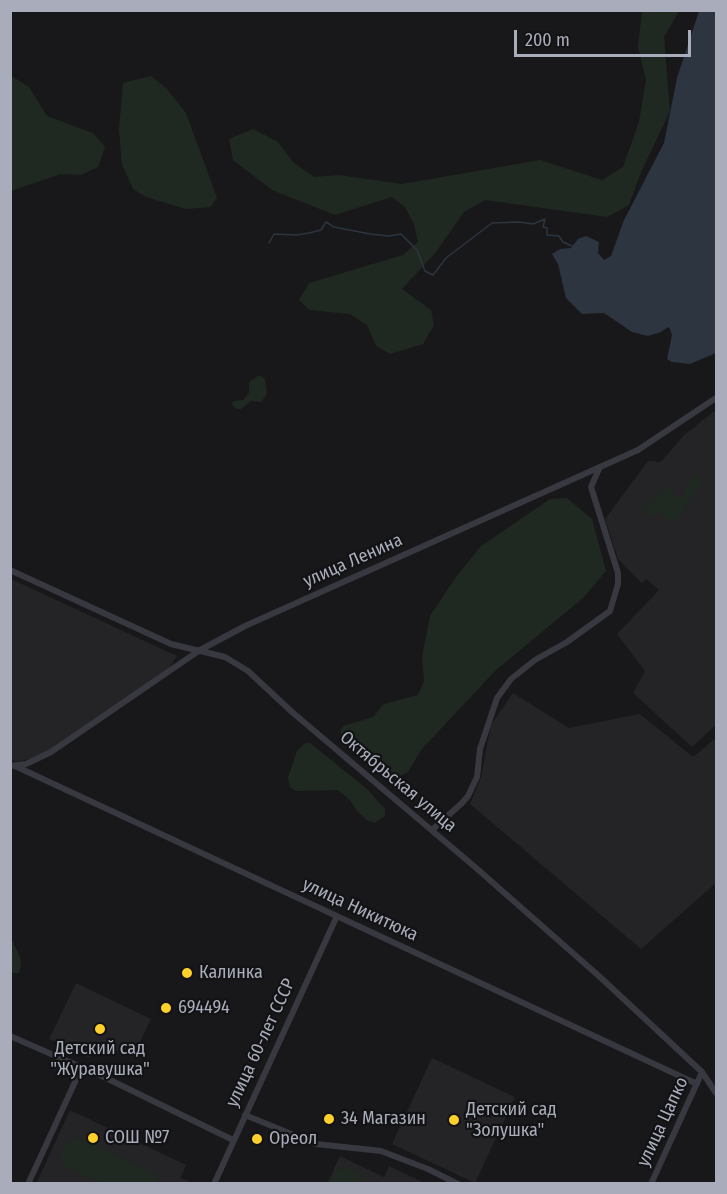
<!DOCTYPE html>
<html>
<head>
<meta charset="utf-8">
<style>
	body { margin:0 }
	#map { position:relative; width:727px; height:1194px; overflow:hidden; background:#18181a; font-family:"Fira Sans Condensed",sans-serif }
	canvas { display:block }
	.frame { position:absolute; inset:0; border:12px solid #a9adbb; pointer-events:none }
	.scale { position:absolute; left:514px; top:30px; width:177px; height:27px; box-sizing:border-box; border:3px solid #a9adbb; border-top:0; padding-left:8px; font-size:18px; line-height:21px; white-space:nowrap; color:#a9adbb; -webkit-text-stroke:4px #131315; paint-order:stroke }
</style>
</head>
<body>
<div id="map">
<canvas width="727" height="1194"></canvas>
<div class="frame"></div>
<div class="scale">200 m</div>
</div>
<script>
const g = document.querySelector('canvas').getContext('2d');
g.lineJoin = 'round';
function fillPath(path, color) { g.fillStyle = color; g.fill(path, 'evenodd'); }
const poly = rows => new Path2D(rows.map(r => 'M' + r).join(''));
function trace(path, color, width, dash) { g.strokeStyle = color; g.lineWidth = width; g.lineCap = dash ? 'butt' : 'round'; g.setLineDash(dash || []); g.stroke(path); }
function write(font, color, halo, rows, align = 'center') {
  g.font = font + ' "Fira Sans Condensed",sans-serif'; g.lineWidth = 4.5; g.setLineDash([]); g.textBaseline = 'middle'; g.strokeStyle = halo; g.fillStyle = color; for (const [text, x, y, turn = 0] of rows) {
    g.save(); g.translate(x, y); g.rotate((+turn || 0) * Math.PI / 180); g.textAlign = isNaN(turn) ? turn : align; if (halo) g.strokeText(text, 0, 0); g.fillText(text, 0, 0); g.restore();
  }
}
fillPath(poly([
	[716,410,716,725,692,747,633,693,645,671,617,634,659,590,646,579,642,583,618,559,605,519,648,461,661,462,684,435],
	[11,579,177,656,165,674,42,756,16,762,11,760],
	[513,693,569,728,640,714,693,757,716,738,716,883,641,949,470,804,481,777,491,725],
	[76,983,151,1019,139,1044,105,1056,94,1051,90,1058,49,1039],
	[432,1058,515,1097,475,1183,392,1144],
	[70,1110,186,1165,181,1178,192,1183,36,1184],
	[340,1156,384,1177,389,1166,425,1183,327,1184]
]), '#242427');
fillPath(poly([
	[642,11,679,11,664,37,670,111,641,172,629,205,607,217,485,200,464,212,436,252,402,289,431,310,434,325,423,344,390,354,376,346,367,325,350,314,309,310,299,300,309,283,403,255,418,242,414,224,405,207,392,197,335,215,272,190,233,160,229,139,253,129,278,142,293,162,314,177,339,175,402,184,540,160,602,180,623,167,639,122,646,80,638,47],
	[10,75,29,87,47,116,93,133,105,147,98,167,81,175,61,174,11,191],
	[151,76,166,88,186,113,217,198,210,207,186,209,146,197,133,189,122,165,119,129,123,83],
	[259,375,265,379,267,394,261,402,251,401,241,409,237,409,232,405,233,401,243,400,249,393,249,382],
	[694,473,703,482,677,518,667,522,662,512,650,516,643,510,664,488,673,485,673,498,682,497],
	[567,498,592,519,606,571,583,598,495,671,421,750,408,772,400,776,386,774,343,739,340,731,343,726,373,717,384,704,418,695,424,681,422,657,430,616,456,577,481,546,550,499],
	[305,743,310,743,367,789,385,809,385,816,375,823,367,820,357,811,350,800,338,790,296,791,290,787,288,777,297,751],
	[11,938,20,957,21,965,19,973,11,973],
	[79,1138,153,1172,156,1176,157,1183,104,1183,69,1168,62,1162,61,1151,68,1141],
	[347,1167,359,1172,362,1183,329,1183,336,1171]
]), '#1f2921');
fillPath(poly([
	[699,11,716,11,716,353,690,364,672,362,667,359,672,335,670,329,668,327,661,332,648,336,632,332,604,313,582,314,566,298,558,264,552,254,560,249,571,248,578,239,586,236,599,242,598,253,604,260,611,256,624,220,664,143,677,78]
]), '#2c3540');
trace(poly([
	[269,243,274,234,297,235,309,233,321,230,326,222,334,227,370,234,389,236,401,234,417,250,425,271,433,275,446,258,492,223,519,222,533,224,545,219,543,227,547,228,547,235,559,236,563,242,572,246]
]), '#2c3540', 1.5);
trace(poly([
	[10,570,171,644,225,657,248,671,292,712,475,867,600,977,702,1072,716,1093],
	[10,766,26,764,51,752,200,650,245,626,638,450,716,398],
	[15,766,697,1084],
	[432,830,462,803,468,796,477,777,480,749,497,698,511,679,535,660,567,642,610,611,618,584,618,573,591,487,599,469],
	[10,1036,106,1078,233,1140],
	[245,1115,316,1144,381,1151,428,1169,458,1184],
	[28,1184,81,1069],
	[214,1184,337,916],
	[651,1184,702,1072]
]), '#383940', 6);
for (const [x, y, r, color] of [
	[187,973,6,"#ffcf2b"],
	[166,1008,6,"#ffcf2b"],
	[100,1029,6,"#ffcf2b"],
	[329,1119,6,"#ffcf2b"],
	[454,1120,6,"#ffcf2b"],
	[93,1138,6,"#ffcf2b"],
	[257,1139,6,"#ffcf2b"]
]) { const dot = new Path2D(); dot.arc(x, y, r, 0, 2 * Math.PI); g.fillStyle = color; g.fill(dot); trace(dot, '#131315', 2); }
write('18px', '#a9adbb', '#131315', [
	["улица Ленина",353,561,-24],
	["Октябрьская улица",398,782,40],
	["улица Никитюка",360,910,25],
	["улица 60-лет СССР",261,1043,-65],
	["улица Цапко",663,1122,-65]
]);
write('18px', '#a9adbb', '#131315', [
	["Калинка",199,973],
	["694494",178,1008],
	["Детский сад",100,1049,"center"],
	["\"Журавушка\"",100,1070,"center"],
	["Детский сад",466,1110],
	["\"Золушка\"",466,1131],
	["34 Магазин",341,1119],
	["СОШ №7",105,1138],
	["Ореол",269,1139]
], 'left');
</script>
</body>
</html>
